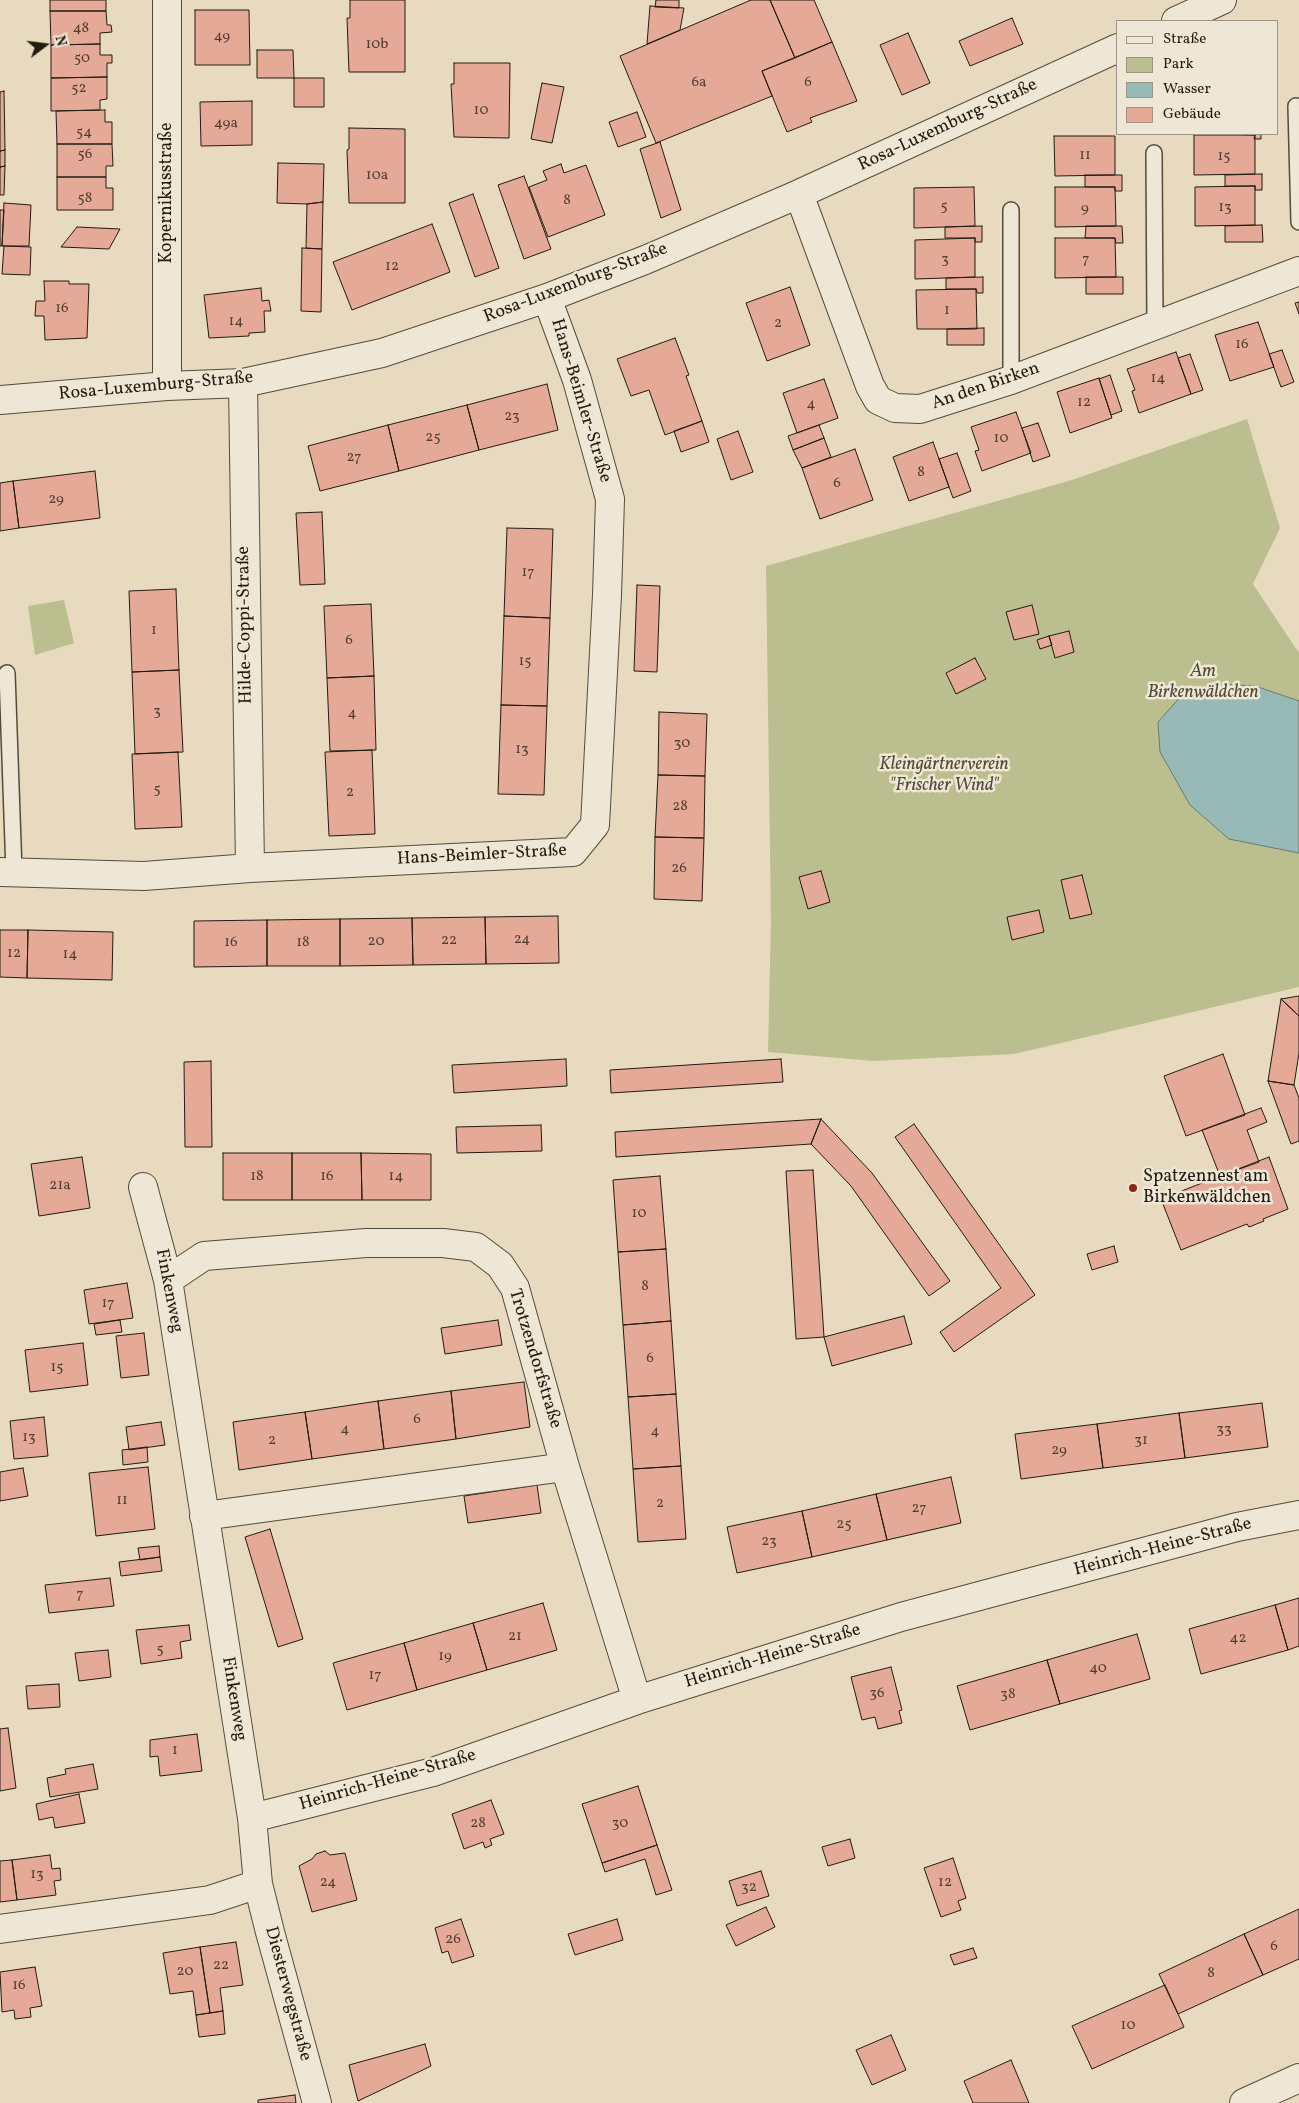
<!DOCTYPE html>
<html>
<head>
<meta charset="utf-8">
<style>
	body { margin:0 }
	#map { position:relative; width:1299px; height:2103px; overflow:hidden; background:#e7dabe; font-family:Vollkorn,serif }
	canvas { display:block }
	.legend { position:absolute; left:1116px; top:20px; width:162px; height:115px; box-sizing:border-box; background:#efe7d5; border:1px solid #9e9586; margin:0; padding:6px 9px; list-style:none; font-size:15px; color:#241b10 }
	.legend li { display:flex; align-items:center; gap:10px; height:25px }
	.legend b { width:25px; border:1px solid #9e9586 }
	.north { position:absolute; left:20px; top:20px; width:50px; height:50px; -webkit-text-stroke:4px #efe7d5; paint-order:stroke; rotate:75deg; font-size:14px; font-weight:700; line-height:20px; text-align:center; color:#241b10 }
	.north::after { content:''; display:block; margin:auto; width:18px; height:22px; background:#241b10; clip-path:polygon(50% 0,100% 100%,50% 72%,0 100%) }
</style>
</head>
<body>
<div id="map">
<canvas width="1299" height="2103"></canvas>
<ul class="legend">
<li><b style="height:6px;background:#efe7d5"></b>Straße</li>
<li><b style="height:14px;background:#bbbe8e"></b>Park</li>
<li><b style="height:14px;background:#98bab7"></b>Wasser</li>
<li><b style="height:14px;background:#e4a997"></b>Gebäude</li>
</ul>
<div class="north">N</div>
</div>
<script>
const g = document.querySelector('canvas').getContext('2d');
g.lineJoin = 'round';
function fillPath(path, color) { g.fillStyle = color; g.fill(path, 'evenodd'); }
const poly = rows => new Path2D(rows.map(r => 'M' + r).join(''));
function trace(path, color, width, dash) { g.strokeStyle = color; g.lineWidth = width; g.lineCap = dash ? 'butt' : 'round'; g.setLineDash(dash || []); g.stroke(path); }
function write(font, color, halo, rows, align = 'center') {
  g.font = font + ' Vollkorn,serif'; g.lineWidth = 5; g.setLineDash([]); g.textBaseline = 'middle'; g.strokeStyle = halo; g.fillStyle = color; for (const [text, x, y, turn = 0] of rows) {
    g.save(); g.translate(x, y); g.rotate((+turn || 0) * Math.PI / 180); g.textAlign = isNaN(turn) ? turn : align; if (halo) g.strokeText(text, 0, 0); g.fillText(text, 0, 0); g.restore();
  }
}
fillPath(poly([
	[1247,419,1280,528,1253,584,1299,653,1299,987,1014,1054,874,1061,768,1052,771,921,766,566,1072,480],
	[64,600,74,643,35,655,28,606]
]), '#bbbe8e');
const water = poly([
	[1222,684,1255,686,1299,701,1299,853,1229,839,1190,805,1160,752,1158,722,1182,695,1222,684]
]);
fillPath(water, '#98bab7');
trace(water, '#6a7a74', 1);
const building = poly([
	[50,0,106,0,106,11,50,11,50,0],
	[350,0,405,0,405,72,349,72,347,18,350,18,350,0],
	[656,0,679,0,679,8,655,7,656,0],
	[751,0,770,0,795,58,762,71,772,96,656,143,620,56,751,0],
	[770,0,814,0,832,42,795,58,770,0],
	[650,6,684,8,680,30,647,44,650,6],
	[195,10,249,10,250,65,195,65,195,10],
	[50,11,106,11,107,25,111,25,112,32,100,33,100,44,51,45,50,11],
	[1012,18,1023,44,970,66,959,41,1012,18],
	[908,33,930,83,902,95,880,45,908,33],
	[832,42,857,101,810,118,812,122,787,132,762,71,832,42],
	[100,44,100,55,112,55,112,63,107,63,107,77,51,78,51,45,100,44],
	[257,50,293,50,294,78,257,78,257,50],
	[454,63,510,63,509,138,454,137,451,84,454,84,454,63],
	[107,77,107,99,100,100,100,110,51,111,51,78,107,77],
	[294,78,324,78,324,107,294,107,294,78],
	[542,83,564,87,552,143,531,139,542,83],
	[4,91,5,150,0,151,0,92,4,91],
	[252,101,252,145,201,146,200,102,252,101],
	[105,110,105,122,112,122,112,144,57,144,56,111,105,110],
	[637,112,646,137,618,147,609,122,637,112],
	[349,128,405,129,405,203,349,203,347,150,349,149,349,128],
	[1224,134,1261,134,1261,139,1254,139,1255,135,1224,134],
	[1194,135,1255,135,1255,174,1194,175,1194,135],
	[1054,136,1115,136,1115,175,1055,176,1054,136],
	[660,142,681,210,661,218,640,149,660,142],
	[57,144,112,144,113,166,106,166,106,177,57,177,57,144],
	[5,150,5,166,0,167,0,151,5,150],
	[278,163,324,164,323,202,307,204,277,203,278,163],
	[561,164,564,173,586,165,605,215,548,237,529,187,547,180,543,171,561,164],
	[5,166,4,195,0,195,0,167,5,166],
	[1262,174,1262,190,1255,190,1255,186,1225,186,1225,175,1262,174],
	[1085,175,1122,175,1122,191,1115,191,1115,187,1085,187,1085,175],
	[524,176,551,249,524,259,498,185,524,176],
	[57,177,106,177,106,188,113,188,113,210,57,210,57,177],
	[1255,186,1255,225,1195,226,1195,187,1255,186],
	[974,187,975,226,914,228,914,188,974,187],
	[1055,187,1115,187,1116,226,1055,227,1055,187],
	[473,194,499,268,475,277,449,203,473,194],
	[323,202,322,249,306,248,307,204,323,202],
	[4,203,31,205,29,246,2,246,4,203],
	[0,210,4,210,2,246,0,246,0,210],
	[432,224,450,272,352,310,333,262,432,224],
	[1262,225,1263,242,1225,242,1225,226,1262,225],
	[982,226,982,242,975,242,975,238,945,238,945,227,982,226],
	[1086,226,1122,226,1123,243,1116,243,1115,238,1085,238,1086,226],
	[77,227,120,229,109,249,61,247,77,227],
	[975,238,975,277,915,279,915,240,975,238],
	[1055,238,1115,238,1116,277,1055,278,1055,238],
	[4,246,31,247,30,275,2,274,4,246],
	[302,248,322,249,321,312,301,311,302,248],
	[983,277,983,293,977,293,976,289,946,289,946,278,983,277],
	[1086,277,1123,277,1123,294,1086,294,1086,277],
	[44,281,69,281,69,284,89,284,87,338,45,340,44,316,35,316,36,301,45,301,44,281],
	[790,287,810,345,767,361,746,303,790,287],
	[261,288,262,301,269,300,271,311,264,311,265,332,249,333,249,336,209,338,204,295,261,288],
	[976,289,977,329,917,329,916,290,976,289],
	[1299,302,1299,314,1295,303,1299,302],
	[1258,322,1274,367,1230,381,1215,335,1258,322],
	[984,328,984,345,947,345,947,329,984,328],
	[675,338,689,375,686,376,702,421,665,435,649,390,631,396,617,359,675,338],
	[1282,350,1294,382,1281,387,1269,354,1282,350],
	[1176,352,1191,394,1139,413,1132,391,1135,390,1127,369,1176,352],
	[1190,354,1203,390,1191,394,1178,358,1190,354],
	[1110,375,1122,411,1111,415,1099,379,1110,375],
	[1099,378,1112,418,1070,433,1057,392,1099,378],
	[824,379,838,418,797,433,783,393,824,379],
	[547,384,558,430,479,450,467,405,547,384],
	[467,405,479,450,399,471,388,425,467,405],
	[1016,412,1031,453,982,471,975,451,979,450,971,427,1016,412],
	[702,421,709,442,681,452,674,431,702,421],
	[1038,423,1050,456,1033,462,1022,428,1038,423],
	[388,425,399,471,320,491,308,446,388,425],
	[819,425,824,438,793,450,788,436,819,425],
	[738,431,753,472,731,480,717,439,738,431],
	[824,438,831,457,802,468,793,450,824,438],
	[933,442,949,487,909,501,893,457,933,442],
	[855,449,873,500,820,519,802,468,855,449],
	[957,453,971,491,953,498,939,459,957,453],
	[95,471,100,518,19,528,13,481,95,471],
	[13,481,19,528,0,531,0,483,13,481],
	[322,512,325,584,300,585,296,513,322,512],
	[507,528,553,529,550,618,504,616,507,528],
	[637,585,660,586,657,672,634,671,637,585],
	[176,589,179,670,132,672,129,591,176,589],
	[371,604,374,676,327,678,324,606,371,604],
	[1032,605,1039,634,1014,640,1006,612,1032,605],
	[504,616,550,618,547,706,501,705,504,616],
	[1069,631,1074,652,1055,658,1049,636,1069,631],
	[1049,636,1052,645,1040,649,1037,640,1049,636],
	[975,658,986,679,956,694,946,673,975,658],
	[179,670,183,752,135,754,132,672,179,670],
	[374,676,376,750,330,751,327,678,374,676],
	[501,705,547,706,544,795,498,794,501,705],
	[659,712,707,714,705,776,658,775,659,712],
	[372,750,375,834,329,836,325,752,372,750],
	[178,752,182,827,135,829,132,754,178,752],
	[658,775,705,776,704,838,655,837,658,775],
	[655,837,704,838,702,901,654,899,655,837],
	[821,871,830,902,808,909,799,877,821,871],
	[1082,875,1092,914,1070,919,1061,880,1082,875],
	[1039,910,1044,932,1012,940,1007,917,1039,910],
	[558,916,559,963,486,964,485,917,558,916],
	[485,917,486,964,413,965,412,918,485,917],
	[412,918,413,965,340,966,340,919,412,918],
	[340,919,340,966,267,966,267,920,340,919],
	[267,920,267,966,194,967,194,921,267,920],
	[0,930,28,930,27,978,0,977,0,930],
	[28,930,113,932,112,980,27,978,28,930],
	[1299,996,1299,1016,1281,999,1299,996],
	[1281,999,1299,1016,1299,1053,1294,1085,1268,1081,1281,999],
	[1223,1054,1245,1115,1186,1136,1164,1076,1223,1054],
	[566,1059,567,1086,454,1093,452,1065,566,1059],
	[781,1059,783,1082,611,1093,610,1070,781,1059],
	[211,1061,212,1147,185,1147,184,1062,211,1061],
	[1268,1081,1294,1085,1299,1098,1299,1141,1291,1144,1268,1081],
	[1261,1108,1267,1122,1247,1130,1259,1162,1220,1176,1202,1130,1261,1108],
	[821,1119,811,1144,616,1157,615,1132,821,1119],
	[821,1119,872,1173,950,1281,929,1296,851,1186,811,1144,821,1119],
	[914,1124,1035,1295,954,1352,940,1332,1001,1288,895,1137,914,1124],
	[541,1125,542,1151,457,1153,456,1127,541,1125],
	[223,1153,292,1153,292,1200,223,1200,223,1153],
	[292,1153,361,1153,362,1200,292,1200,292,1153],
	[361,1153,431,1154,431,1200,362,1200,361,1153],
	[82,1157,90,1208,39,1216,31,1164,82,1157],
	[1269,1157,1288,1209,1263,1219,1264,1221,1249,1227,1247,1224,1181,1250,1161,1199,1269,1157],
	[813,1170,824,1337,796,1339,786,1171,813,1170],
	[660,1176,666,1249,618,1252,613,1180,660,1176],
	[1114,1246,1118,1262,1092,1270,1087,1254,1114,1246],
	[666,1249,671,1321,623,1325,618,1252,666,1249],
	[127,1283,133,1318,89,1324,84,1290,127,1283],
	[904,1316,912,1344,832,1366,824,1337,904,1316],
	[120,1320,122,1332,96,1335,94,1324,120,1320],
	[498,1320,502,1345,445,1354,441,1328,498,1320],
	[671,1321,676,1394,628,1397,623,1325,671,1321],
	[144,1333,149,1375,121,1378,116,1336,144,1333],
	[83,1343,88,1385,30,1392,25,1350,83,1343],
	[524,1382,530,1427,456,1439,451,1391,524,1382],
	[451,1391,456,1439,384,1449,378,1401,451,1391],
	[676,1394,681,1466,633,1469,628,1397,676,1394],
	[378,1401,384,1449,312,1459,305,1412,378,1401],
	[1262,1403,1268,1447,1185,1458,1179,1413,1262,1403],
	[305,1412,312,1459,239,1470,233,1422,305,1412],
	[1179,1413,1185,1458,1103,1468,1097,1424,1179,1413],
	[44,1417,48,1456,14,1459,10,1421,44,1417],
	[161,1422,165,1445,129,1450,126,1427,161,1422],
	[1097,1424,1103,1468,1021,1479,1015,1434,1097,1424],
	[147,1447,148,1462,123,1465,122,1450,147,1447],
	[681,1466,686,1539,638,1542,633,1469,681,1466],
	[148,1467,155,1529,96,1536,89,1473,148,1467],
	[23,1468,28,1496,0,1501,0,1472,23,1468],
	[951,1477,961,1523,887,1540,876,1494,951,1477],
	[537,1485,541,1513,468,1523,464,1496,537,1485],
	[876,1494,887,1540,812,1557,802,1511,876,1494],
	[802,1511,812,1557,737,1573,727,1527,802,1511],
	[270,1529,303,1639,278,1647,245,1537,270,1529],
	[159,1546,160,1557,140,1560,138,1548,159,1546],
	[160,1557,162,1571,121,1576,119,1562,160,1557],
	[110,1578,114,1606,49,1613,45,1585,110,1578],
	[1299,1598,1299,1646,1288,1650,1275,1605,1299,1598],
	[543,1603,557,1650,487,1670,473,1623,543,1603],
	[1275,1605,1288,1650,1201,1674,1189,1629,1275,1605],
	[473,1623,487,1670,417,1690,404,1643,473,1623],
	[189,1625,191,1640,180,1642,182,1658,141,1664,136,1630,189,1625],
	[1137,1634,1150,1679,1060,1704,1047,1660,1137,1634],
	[404,1643,417,1690,347,1710,333,1663,404,1643],
	[108,1650,111,1677,79,1681,75,1653,108,1650],
	[1047,1660,1060,1704,970,1730,957,1686,1047,1660],
	[891,1667,902,1710,899,1711,902,1723,878,1729,875,1717,862,1720,851,1677,891,1667],
	[59,1684,60,1707,28,1709,26,1686,59,1684],
	[8,1728,16,1788,0,1791,0,1729,8,1728],
	[197,1734,202,1771,160,1776,158,1756,150,1757,150,1740,197,1734],
	[93,1764,98,1789,50,1797,47,1778,66,1774,65,1769,93,1764],
	[638,1786,657,1845,602,1863,582,1804,638,1786],
	[79,1794,85,1823,55,1828,53,1817,39,1820,36,1804,79,1794],
	[491,1800,504,1834,490,1839,492,1845,485,1848,483,1842,464,1849,452,1814,491,1800],
	[850,1839,855,1858,828,1866,822,1847,850,1839],
	[657,1845,672,1890,656,1895,645,1859,605,1872,602,1863,657,1845],
	[325,1851,330,1855,345,1853,357,1900,312,1912,299,1866,312,1859,316,1854,325,1851],
	[50,1855,52,1869,60,1868,61,1880,54,1881,56,1895,17,1900,12,1860,50,1855],
	[953,1858,966,1898,958,1901,961,1910,941,1917,924,1868,953,1858],
	[12,1860,17,1900,0,1902,0,1861,12,1860],
	[761,1871,769,1896,737,1906,729,1881,761,1871],
	[766,1907,775,1927,736,1946,726,1925,766,1907],
	[1299,1909,1299,1959,1263,1975,1244,1934,1299,1909],
	[461,1919,474,1956,452,1963,448,1951,442,1953,435,1928,461,1919],
	[617,1919,623,1940,575,1955,568,1934,617,1919],
	[1244,1934,1263,1975,1178,2014,1159,1974,1244,1934],
	[236,1942,243,1985,220,1988,223,2011,210,2013,200,1947,236,1942],
	[200,1947,210,2013,196,2015,193,1991,170,1994,163,1953,200,1947],
	[973,1948,977,1958,954,1965,950,1955,973,1948],
	[35,1967,42,2006,30,2008,31,2017,15,2019,14,2010,2,2012,0,1972,35,1967],
	[1165,1985,1184,2027,1092,2069,1072,2026,1165,1985],
	[223,2011,225,2034,199,2037,196,2015,223,2011],
	[891,2035,906,2070,872,2085,856,2050,891,2035],
	[425,2044,431,2066,358,2101,349,2065,425,2044],
	[1011,2060,1029,2103,973,2103,964,2081,1011,2060],
	[295,2095,296,2103,258,2103,258,2100,295,2095]
]);
fillPath(building, '#e4a997');
trace(building, '#241b10', 1);
const lane = poly([
	[1296,106,1299,222],
	[1154,153,1155,325],
	[1011,380,1011,210],
	[7,673,14,872]
]);
const street = poly([
	[167,0,167,386],
	[1176,21,1222,0],
	[799,194,870,386,878,400,895,408,920,409,1011,380,1299,271],
	[243,383,250,868],
	[0,400,167,386,243,383,382,353,547,298,645,260,799,194,1118,48],
	[0,872,144,876,250,868,573,852,595,825,607,595,610,499,577,380,547,298],
	[143,1187,168,1280,252,1818,258,1884,270,1932,317,2103],
	[168,1280,204,1256,366,1243,443,1243,476,1247,500,1265,515,1288,565,1467,637,1700],
	[204,1516,565,1467],
	[252,1818,433,1772,637,1700,901,1617,1237,1527,1299,1515],
	[0,1929,210,1900,258,1884],
	[1244,2103,1299,2078]
]);
trace(lane, '#554b3c', 18);
trace(street, '#554b3c', 30);
trace(lane, '#efe7d5', 15);
trace(street, '#efe7d5', 28);
for (const [x, y, r, color] of [
	[1133,1188,5,"#8f2418"]
]) { const dot = new Path2D(); dot.arc(x, y, r, 0, 2 * Math.PI); g.fillStyle = color; g.fill(dot); trace(dot, '#efe7d5', 2); }
write('15px', '#543e32', null, [
	["48",81,29],
	["49",222,37],
	["10b",377,45],
	["50",82,59],
	["6a",699,83],
	["6",808,83],
	["52",79,89],
	["10",481,111],
	["49a",226,124],
	["54",84,133],
	["56",85,155],
	["11",1085,156],
	["15",1224,157],
	["10a",377,176],
	["58",85,199],
	["8",567,201],
	["5",944,207],
	["13",1225,208],
	["9",1085,209],
	["3",945,260],
	["7",1086,260],
	["12",392,267],
	["16",62,309],
	["1",947,311],
	["14",236,322],
	["2",778,324],
	["16",1242,345],
	["14",1158,379],
	["12",1084,403],
	["4",811,405],
	["23",512,417],
	["25",433,438],
	["10",1001,439],
	["27",354,458],
	["8",921,473],
	["6",837,484],
	["29",56,500],
	["17",528,573],
	["1",154,631],
	["6",349,641],
	["15",525,662],
	["3",157,712],
	["4",352,714],
	["30",682,744],
	["13",522,750],
	["5",157,790],
	["2",350,793],
	["28",680,807],
	["26",679,869],
	["24",522,940],
	["22",449,941],
	["20",376,942],
	["16",231,943],
	["18",303,943],
	["12",14,954],
	["14",70,955],
	["18",257,1177],
	["16",327,1177],
	["14",396,1177],
	["21a",60,1186],
	["10",639,1214],
	["8",645,1287],
	["17",108,1304],
	["6",650,1359],
	["15",57,1368],
	["6",417,1420],
	["4",345,1430],
	["33",1224,1430],
	["4",655,1432],
	["13",29,1438],
	["2",272,1441],
	["31",1141,1441],
	["29",1059,1451],
	["11",122,1501],
	["2",660,1504],
	["27",919,1509],
	["25",844,1525],
	["23",769,1542],
	["7",80,1595],
	["21",515,1637],
	["42",1238,1639],
	["5",160,1650],
	["19",445,1657],
	["40",1098,1669],
	["17",375,1676],
	["36",877,1694],
	["38",1008,1695],
	["1",175,1751],
	["28",478,1824],
	["30",620,1824],
	["13",37,1875],
	["24",328,1883],
	["12",945,1883],
	["32",749,1888],
	["26",453,1940],
	["6",1274,1947],
	["22",221,1966],
	["20",185,1972],
	["8",1211,1974],
	["16",19,1986],
	["10",1128,2026]
]);
write('18px', '#241b10', '#efe7d5', [
	["Rosa-Luxemburg-Straße",948,126,-25],
	["Kopernikusstraße",168,193,-90],
	["Rosa-Luxemburg-Straße",576,284,-21],
	["Rosa-Luxemburg-Straße",156,387,-5],
	["An den Birken",986,387,-19],
	["Hans-Beimler-Straße",580,401,73],
	["Hilde-Coppi-Straße",246,625,-91],
	["Hans-Beimler-Straße",482,856,-3],
	["Finkenweg",168,1291,79],
	["Trotzendorfstraße",534,1359,73],
	["Heinrich-Heine-Straße",1163,1548,-15],
	["Heinrich-Heine-Straße",773,1657,-17],
	["Finkenweg",233,1699,81],
	["Heinrich-Heine-Straße",388,1781,-16],
	["Diesterwegstraße",287,1994,75]
]);
write('italic 18px', '#514c36', '#efe7d5', [
	["Am",1203,673],
	["Birkenwäldchen",1203,694],
	["Kleingärtnerverein",944,766],
	["\"Frischer Wind\"",944,787]
]);
write('18px', '#241b10', '#efe7d5', [
	["Spatzennest am",1143,1178],
	["Birkenwäldchen",1143,1199]
], 'left');
</script>
</body>
</html>
